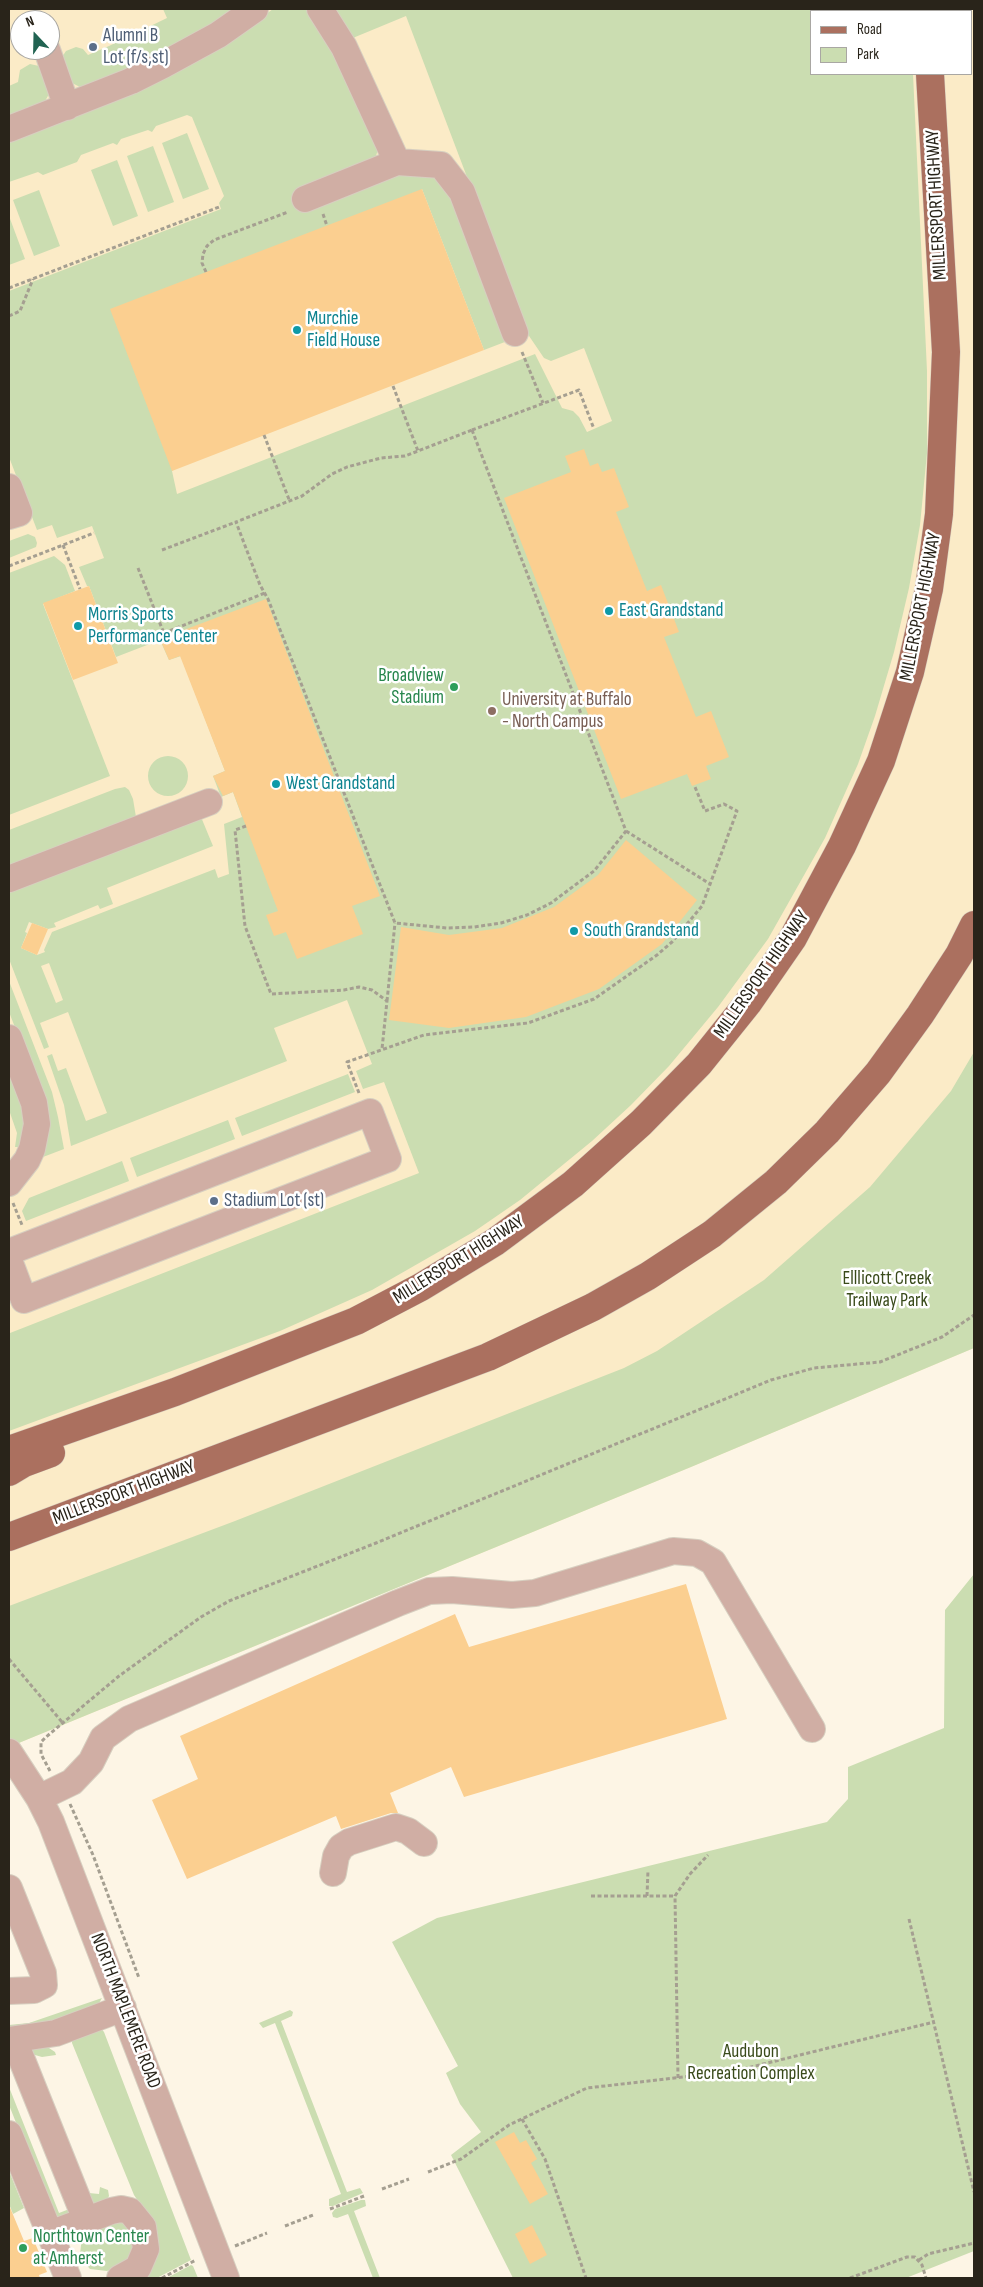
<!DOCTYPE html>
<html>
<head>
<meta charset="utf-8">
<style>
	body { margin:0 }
	#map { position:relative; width:983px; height:2287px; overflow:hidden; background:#fdf5e5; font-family:"Sofia Sans Condensed",sans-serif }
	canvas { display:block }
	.frame { position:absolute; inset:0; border:10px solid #29241a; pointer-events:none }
	.legend { position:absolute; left:810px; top:10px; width:162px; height:65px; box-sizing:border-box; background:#fff; border:1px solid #a9a7a3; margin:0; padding:6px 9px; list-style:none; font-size:15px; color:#29241a }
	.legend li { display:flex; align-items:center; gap:10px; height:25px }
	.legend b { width:25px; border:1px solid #a9a7a3 }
	.north { position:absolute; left:10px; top:10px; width:50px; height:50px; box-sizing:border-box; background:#fff; border:1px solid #a9a7a3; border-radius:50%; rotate:339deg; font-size:14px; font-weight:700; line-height:20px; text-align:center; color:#29241a }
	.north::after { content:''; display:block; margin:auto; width:18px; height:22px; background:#216352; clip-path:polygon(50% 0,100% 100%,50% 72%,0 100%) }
</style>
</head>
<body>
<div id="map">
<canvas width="983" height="2287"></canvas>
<div class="frame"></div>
<ul class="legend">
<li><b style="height:6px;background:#ab705f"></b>Road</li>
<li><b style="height:14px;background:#cbddb1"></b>Park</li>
</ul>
<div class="north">N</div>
</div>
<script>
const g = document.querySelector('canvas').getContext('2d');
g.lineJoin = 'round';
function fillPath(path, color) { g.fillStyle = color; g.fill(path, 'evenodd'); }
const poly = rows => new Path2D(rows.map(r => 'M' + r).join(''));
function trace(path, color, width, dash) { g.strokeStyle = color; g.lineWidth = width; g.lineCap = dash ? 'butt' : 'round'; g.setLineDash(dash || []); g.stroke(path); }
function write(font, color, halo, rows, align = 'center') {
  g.font = font + ' "Sofia Sans Condensed",sans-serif'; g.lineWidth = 5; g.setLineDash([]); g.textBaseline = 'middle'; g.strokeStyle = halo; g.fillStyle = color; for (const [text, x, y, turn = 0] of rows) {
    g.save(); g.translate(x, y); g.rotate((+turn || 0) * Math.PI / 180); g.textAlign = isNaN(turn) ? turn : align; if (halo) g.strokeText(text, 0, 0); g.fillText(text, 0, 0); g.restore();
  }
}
fillPath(poly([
	[9,9,974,9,974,1348,691,1467,9,1747],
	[812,11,972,11,972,74,812,74],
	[20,20,50,20,50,50,20,50]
]), '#fbebc7');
fillPath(poly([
	[163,9,239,9,157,57,80,87,72,83,62,57,66,51,76,47,83,49,88,55,109,46,167,18],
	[273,9,312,9,330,49,381,139,376,156,368,162,294,191,302,210,398,173,433,176,454,199,510,340,484,350,422,189,172,471,177,494,535,354,562,408,573,411,579,417,587,432,612,421,584,348,551,361,544,358,525,330,406,16,348,40,328,9,913,9,913,11,812,11,812,74,913,74,927,371,927,453,920,525,909,588,894,652,875,716,858,764,825,838,768,939,718,1007,669,1066,631,1105,592,1141,520,1200,475,1231,372,1290,280,1331,9,1431,9,1331,10,1333,419,1173,384,1082,363,1089,356,1071,372,1064,347,1000,274,1028,287,1061,71,1146,64,1105,47,1056,52,1054,58,1071,66,1068,86,1121,107,1113,68,1012,40,1023,49,1047,44,1049,9,959,9,892,201,817,213,846,107,888,113,904,100,909,98,905,54,923,56,927,48,929,29,922,25,932,27,933,21,948,37,955,45,952,44,950,52,932,215,869,218,878,229,874,224,824,242,817,233,792,221,797,213,776,225,771,181,656,169,660,160,640,116,657,89,586,87,586,79,567,104,558,92,526,57,538,52,525,37,530,9,457,9,291,221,209,219,203,224,196,192,117,187,115,156,126,152,132,148,130,121,139,117,145,113,143,81,155,77,162,43,175,38,172,9,182,9,140,254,23],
	[49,963,63,1000,56,1003,41,966],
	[30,64,39,66,49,94,44,103,9,118,9,86,18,82,20,70],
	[187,133,209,189,183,199,162,143],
	[153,146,174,202,148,212,127,156],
	[117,160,138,216,113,226,91,170],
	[39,190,60,246,34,256,13,200],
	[9,216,25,259,9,265],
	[28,534,35,537,37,543,36,547,9,558,9,541],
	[54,556,65,565,75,591,43,604,110,776,9,815,9,573],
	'148 776a20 20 0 1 1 40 0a20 20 0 1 1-40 0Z',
	[125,787,129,790,133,799,136,817,9,872,9,830,115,789],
	[9,981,52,1092,58,1117,64,1149,43,1157,43,1099,9,1012],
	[974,1052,974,1348,691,1467,9,1747,9,1606,235,1521,624,1368,657,1351,764,1280,870,1187,951,1091],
	[9,1067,21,1098,25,1120,20,1147,15,1147,17,1133,9,1110],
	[348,1074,355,1092,242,1136,235,1118],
	[228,1120,235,1139,137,1177,130,1158],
	[122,1161,129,1181,26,1221,22,1211,29,1198],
	[974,1574,974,2251,906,2278,513,2278,451,2155,481,2132,460,2104,446,2073,458,2066,392,1942,437,1918,827,1822,848,1799,848,1767,944,1728,945,1610],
	[102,1998,98,2005,66,2019,9,2031,9,2025,29,2023],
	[290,2010,293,2012,292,2016,281,2021,347,2192,360,2188,363,2193,333,2206,329,2206,329,2199,341,2194,275,2023,263,2028,259,2023],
	[100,2027,104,2032,191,2260,157,2278,140,2278,144,2210,134,2195,72,2043,72,2040],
	[46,2046,55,2052,56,2055,42,2057,28,2053,27,2049],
	[9,2087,59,2213,72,2208,74,2212,55,2218,52,2213,9,2105],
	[9,2171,24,2208,13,2214,9,2204],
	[100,2187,108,2190,109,2196,107,2200,93,2205,89,2193,99,2194],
	[361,2200,365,2200,366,2206,354,2211,380,2278,373,2278,348,2214,337,2218,333,2217,332,2213,335,2209],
	[120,2221,131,2228,137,2249,124,2265,107,2271,90,2269,82,2260,80,2254,82,2237,86,2232],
	[191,2265,193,2266,198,2278,167,2278]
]), '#cbddb1');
fillPath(poly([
	[422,189,484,350,172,471,110,309],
	[584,449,590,466,598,463,602,472,614,468,629,507,616,512,647,591,661,585,679,632,664,637,696,717,711,711,729,757,706,766,711,779,692,786,687,774,621,799,504,498,571,472,565,456],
	[89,586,118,663,73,680,43,603],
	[266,599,380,896,352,906,363,934,297,959,286,932,274,936,266,915,278,911,233,792,223,796,213,776,225,771,180,656,169,660,160,639],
	[626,840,697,900,662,944,599,989,526,1017,449,1028,389,1020,401,927,449,935,502,928,554,907,598,875],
	[32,923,48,929,37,955,21,948],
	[686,1584,727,1719,464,1797,451,1767,390,1793,398,1813,391,1813,341,1829,336,1816,187,1879,152,1800,198,1779,180,1736,455,1614,469,1647],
	[514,2132,520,2143,526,2140,537,2159,531,2163,548,2194,530,2204,495,2142],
	[9,2205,24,2241,33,2238,47,2272,39,2275,40,2278,9,2278],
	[532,2225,547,2255,530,2264,515,2234]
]), '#fbcf90');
const minor = poly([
	[320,9,344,47,397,162,441,165,462,192,515,333],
	[47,50,67,107],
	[9,129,131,81,163,65,218,35,255,9],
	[305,199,397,162],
	[9,487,19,513,9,516],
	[9,879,209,802],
	[9,1038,34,1103,37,1124,32,1149,27,1160,9,1183],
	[9,1252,370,1112,388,1159,24,1300,9,1260],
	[9,1752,39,1798,51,1822,226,2278],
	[39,1798,72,1782,91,1762,103,1738,129,1719,398,1603,429,1591,452,1590,512,1595,535,1593,673,1551,697,1553,713,1562,812,1729],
	[333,1873,336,1856,341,1847,349,1842,396,1827,408,1831,424,1843],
	[9,1888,43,1973,44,1985,34,1990,9,1991],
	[9,2040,56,2033,123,2008],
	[14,2040,86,2220],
	[9,2134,68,2278],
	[50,2234,111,2211,121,2209,130,2211,143,2227,146,2249,138,2268,120,2278]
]);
const major = poly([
	[931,11,931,9],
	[9,1450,175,1392,356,1321,421,1287,495,1242,573,1184,641,1123,699,1064,748,1003,793,938,842,846,881,761,910,672,929,589,939,514,946,352,930,74],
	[9,1472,24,1463,51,1453],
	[9,1537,488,1357,593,1307,648,1276,712,1234,776,1182,827,1132,878,1073,920,1015,959,955,974,925]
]);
trace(minor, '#d7cfc0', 28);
trace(major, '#d7cfc0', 29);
trace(poly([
	[323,214,327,226],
	[206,272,202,263,203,254,207,246,214,240,288,212],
	[9,288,219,207],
	[9,316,20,311,33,279],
	[522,352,543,403],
	[393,386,418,451],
	[472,430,626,831,594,871,551,903,527,915,501,923,474,927,447,928,395,923,268,599,260,585,236,522,302,496,332,474,347,467,381,458,405,456,472,430],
	[472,430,579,390,594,429],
	[264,435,290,502],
	[63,545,80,589],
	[162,550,236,522],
	[9,566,94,533],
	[138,568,165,636],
	[164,633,265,593],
	[246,826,235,830,245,926,271,994,344,990,359,987,372,990,387,1001,382,1049],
	[626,831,710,884],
	[387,1001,395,923],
	[359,1093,347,1062,424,1035,528,1023,594,999,657,955,672,942,702,906,737,811,724,804,705,811,695,787],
	[13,1203,22,1225],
	[9,1659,62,1722],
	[50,1771,41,1754,41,1742,46,1737,119,1676,201,1617,229,1601,376,1543,771,1380,814,1368,880,1362,942,1337,974,1315],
	[70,1804,93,1855,139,1978],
	[591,1896,675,1896],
	[647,1896,648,1870],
	[909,1919,974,2192],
	[678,2078,675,1896,690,1874,708,1855],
	[522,2119,545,2159,586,2278],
	[428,2172,461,2159,509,2125,587,2088,735,2071,934,2022],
	[382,2189,409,2179],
	[330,2209,364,2196],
	[285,2226,313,2215],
	[235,2246,267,2233],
	[919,2260,928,2254,974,2243],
	[162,2278,196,2260],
	[850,2278,907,2257,915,2257,922,2265,926,2278]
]), '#a59f91', 3, [4, 2.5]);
trace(minor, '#d0aea4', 26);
trace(major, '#ab705f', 28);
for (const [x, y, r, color] of [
	[93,47,5,"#5c6f8a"],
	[297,330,5,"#0f9aa8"],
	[609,611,5,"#0f9aa8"],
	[78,626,5,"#0f9aa8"],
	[454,687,5,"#2e9e5b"],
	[492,711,5,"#8d6e63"],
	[276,784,5,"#0f9aa8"],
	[574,931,5,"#0f9aa8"],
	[214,1201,5,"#5c6f8a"],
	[23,2248,5,"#2e9e5b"]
]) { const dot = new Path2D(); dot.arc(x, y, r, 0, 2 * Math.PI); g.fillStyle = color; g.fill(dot); trace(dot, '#fff', 2); }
write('19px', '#4e5e75', '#fff', [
	["Alumni B",103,36],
	["Lot (f/s,st)",103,58],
	["Stadium Lot (st)",224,1201]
], 'left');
write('19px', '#29241a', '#fff', [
	["MILLERSPORT HIGHWAY",937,205,-93],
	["MILLERSPORT HIGHWAY",921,607,-79],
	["MILLERSPORT HIGHWAY",762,975,-55],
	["MILLERSPORT HIGHWAY",459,1260,-32],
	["MILLERSPORT HIGHWAY",124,1493,-21],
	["NORTH MAPLEMERE ROAD",125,2011,69]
]);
write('19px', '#0d838f', '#fff', [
	["Murchie",307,319],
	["Field House",307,341],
	["East Grandstand",619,611],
	["Morris Sports",88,615],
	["Performance Center",88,637],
	["West Grandstand",286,784],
	["South Grandstand",584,931]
], 'left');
write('19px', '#27864d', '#fff', [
	["Broadview",444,676],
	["Stadium",444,698],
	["Northtown Center",33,2237,"left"],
	["at Amherst",33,2259,"left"]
], 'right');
write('19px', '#785e54', '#fff', [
	["University at Buffalo",502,700],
	["- North Campus",502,722]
], 'left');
write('19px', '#394a1a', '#fff', [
	["Elllicott Creek",887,1279],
	["Trailway Park",887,1301],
	["Audubon",751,2052],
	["Recreation Complex",751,2074]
]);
</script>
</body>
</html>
